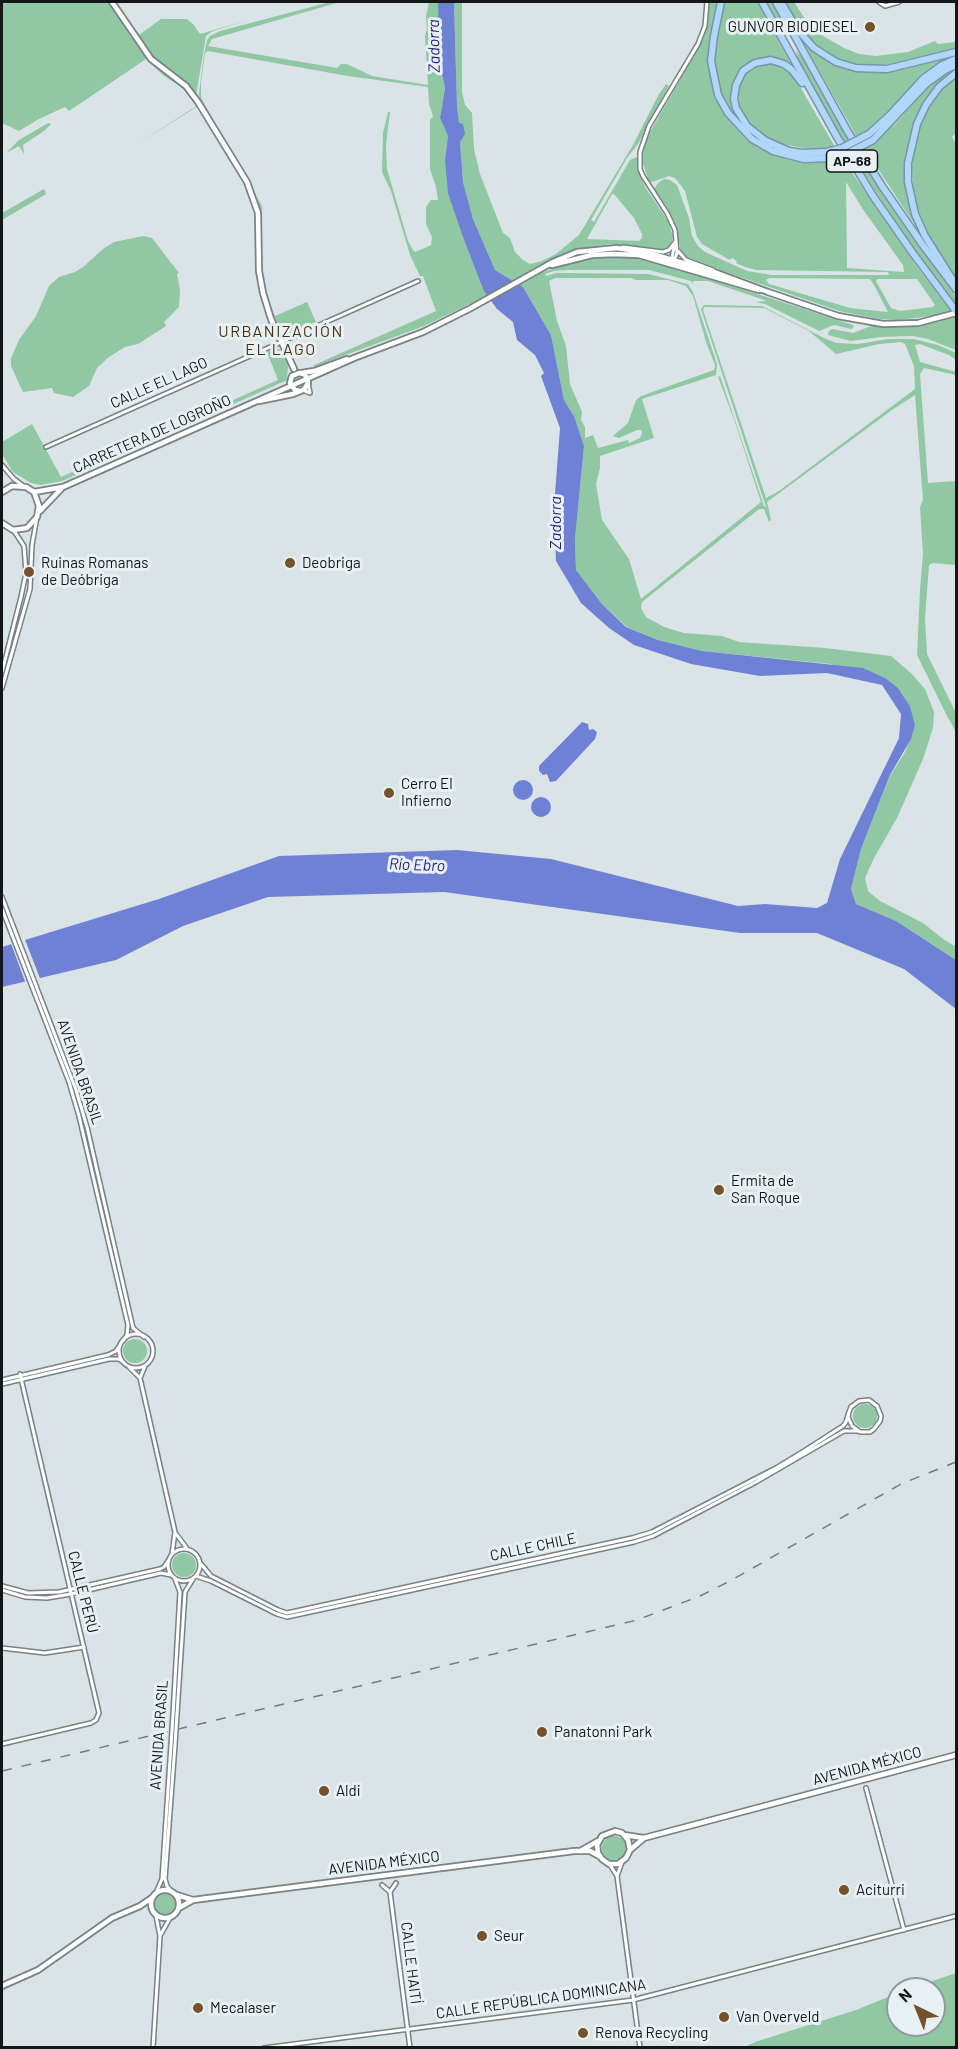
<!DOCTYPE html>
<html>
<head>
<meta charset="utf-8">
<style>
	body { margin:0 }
	#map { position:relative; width:958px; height:2049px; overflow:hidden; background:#dae3e6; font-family:Barlow,sans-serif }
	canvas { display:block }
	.frame { position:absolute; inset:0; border:3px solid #141718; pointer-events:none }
	.north { position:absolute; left:886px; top:1977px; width:60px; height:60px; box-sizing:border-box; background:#e7f1f3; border:2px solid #939a9b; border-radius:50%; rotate:317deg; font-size:16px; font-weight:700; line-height:24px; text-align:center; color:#141718 }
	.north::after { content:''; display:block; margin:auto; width:21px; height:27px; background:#75522b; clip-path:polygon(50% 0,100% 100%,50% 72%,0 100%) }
</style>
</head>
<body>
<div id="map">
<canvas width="958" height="2049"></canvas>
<div class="frame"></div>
<div class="north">N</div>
</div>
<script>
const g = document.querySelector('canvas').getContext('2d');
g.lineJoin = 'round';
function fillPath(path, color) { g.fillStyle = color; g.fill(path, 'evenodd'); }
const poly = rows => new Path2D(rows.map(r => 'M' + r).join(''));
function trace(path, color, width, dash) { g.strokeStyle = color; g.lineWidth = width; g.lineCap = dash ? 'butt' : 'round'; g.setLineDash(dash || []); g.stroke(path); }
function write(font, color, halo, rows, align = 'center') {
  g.font = font + ' Barlow,sans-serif'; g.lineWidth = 6; g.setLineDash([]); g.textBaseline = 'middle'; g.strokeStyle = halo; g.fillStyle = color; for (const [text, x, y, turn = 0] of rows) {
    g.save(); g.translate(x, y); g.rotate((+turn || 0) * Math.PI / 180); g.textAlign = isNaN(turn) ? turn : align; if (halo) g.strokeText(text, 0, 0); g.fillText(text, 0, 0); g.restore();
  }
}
fillPath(poly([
	[2,2,110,2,147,57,188,90,202,109,199,110,198,106,136,145,198,105,186,90,164,76,146,59,69,111,65,107,39,119,19,131,2,123],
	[113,2,115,2,139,35,161,19,187,19,193,24,200,34,249,20,213,31,206,36,196,96,154,61],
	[330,2,340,2,212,39,208,46,337,68,341,64,347,64,372,76,428,85,425,36,427,29,426,16,429,2,438,2,439,60,445,88,440,118,448,136,445,160,464,240,488,295,424,326,316,366,312,366,436,311,423,276,420,276,410,255,391,191,382,172,383,133,388,112,390,112,386,145,387,169,408,241,413,250,415,252,427,247,431,245,432,237,426,224,426,207,431,200,438,200,436,187,430,169,430,120,433,116,429,104,428,87,348,76,208,51,205,53,201,82,201,98,262,206,262,271,270,309,275,316,307,302,316,322,285,335,274,317,272,317,266,299,260,267,261,227,256,201,200,101,199,93,204,54,207,40,210,36,220,31],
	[454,2,462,2,462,92,465,105,472,113,474,149,480,174,503,233,510,238,515,252,523,260,530,264,542,261,556,254,579,235,633,145,659,94,666,84,669,86,638,144,627,158,591,220,594,222,630,160,637,157,638,168,645,187,668,221,673,237,670,247,665,250,659,250,629,245,611,244,582,248,566,252,520,276,524,283,543,272,572,262,612,256,627,256,665,264,853,325,854,327,851,329,834,325,819,331,765,304,755,302,767,301,708,281,693,281,693,284,691,281,649,270,567,270,554,271,545,274,546,276,557,273,648,274,688,284,693,292,717,364,716,375,642,399,654,438,600,456,600,468,596,484,602,520,629,559,641,599,761,502,734,419,718,377,720,376,764,506,766,507,701,309,704,305,762,306,826,339,837,343,858,344,889,339,914,339,938,345,956,353,956,360,949,355,920,344,915,345,920,362,956,372,956,375,924,368,920,374,928,483,956,481,956,565,933,563,929,565,925,618,927,654,956,713,956,732,947,716,917,655,920,590,923,554,920,507,923,500,915,395,892,410,767,502,771,520,769,522,764,509,759,509,642,602,641,608,646,617,664,627,684,633,722,636,739,642,825,648,891,656,911,673,925,689,934,712,933,728,923,759,897,818,874,858,865,878,868,891,880,901,923,923,943,939,956,947,956,960,896,921,856,904,851,889,861,849,890,776,905,752,915,725,910,706,898,688,831,664,702,651,658,640,627,627,602,604,576,570,575,539,584,446,574,416,564,400,551,335,523,287,495,270,473,219,463,182,457,105],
	[612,194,614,194,634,218,642,234,642,238,639,241,587,239],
	[555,278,631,278,636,280,668,280,686,286,693,296,706,342,715,365,714,370,641,396,636,400,628,423,613,436,619,438,637,430,641,430,642,433,640,438,629,443,628,440,598,448,593,435,585,438,585,427,581,420,582,412,570,384,566,346,557,321,549,281],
	[707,307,764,308,809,331,836,354,879,344,901,342,905,344,914,366,915,389,779,491,766,498,703,310,704,307],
	[709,2,718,2,709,46,708,58,712,85,723,111,735,127,747,140,758,148,778,156,795,161,810,162,823,162,842,158,917,267,956,318,956,350,928,339,913,336,881,337,851,341,828,335,829,331,832,329,853,333,871,326,910,327,942,321,940,315,899,320,879,319,839,311,691,260,684,256,681,252,676,226,666,205,654,189,658,183,664,179,670,180,677,185,689,218,692,236,698,246,705,252,747,271,772,275,889,275,888,272,756,270,745,267,736,263,737,261,732,258,730,260,702,244,697,237,685,191,675,178,669,176,652,182,649,181,643,164,643,154,645,143,650,132,701,43,708,20],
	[846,182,864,211,903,265,904,272,847,268],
	[769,278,870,279,874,285,888,312,850,308,769,284,766,280],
	[877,279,917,279,935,305,933,307,900,311,891,308,876,281],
	[723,2,757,2,791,64,771,58,753,61,745,66,736,78,736,113,739,119,729,112,718,88,714,65,714,53],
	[765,2,773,2,782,17,783,30],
	[784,2,794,2,805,19,823,36,844,48,859,54,876,56,908,52,935,41,938,44,956,42,956,48,885,65,869,66,853,64,827,54,817,47,800,28],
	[803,42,831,62,862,71,893,70,956,53,956,56,944,61,922,75,887,115,867,131,874,142,895,124,928,87,949,72,956,69,948,76,915,122,909,143,906,176,926,242,857,137],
	[796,50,806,63,863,163,927,257,956,296,956,306,919,257,852,156,806,78,799,62],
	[765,63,778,65,790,72,795,78,835,147,812,150,782,144,763,135,746,120,739,104,738,87,746,73,752,68],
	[956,77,956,133,952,137,956,143,956,279,932,241,919,214,914,197,912,166,917,133,923,118,942,89],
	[48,123,51,124,44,131,23,145,24,154,19,146,6,153,19,140],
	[44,189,46,194,2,220,2,213],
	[143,236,152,238,179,273,177,274,180,290,179,307,164,322,166,326,138,344,125,347,109,357,97,368,89,386,73,397,54,393,52,388,23,392,11,366,11,358,19,340,36,316,49,286,59,277,75,272,83,267,103,249,114,242],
	[277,348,280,350,288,366,287,380,62,481,41,485,31,483,13,472,2,454,2,442,32,424,61,477,278,380,267,352],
	'123 1351a12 12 0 1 1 24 0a12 12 0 1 1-24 0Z',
	'853 1416a12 12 0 1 1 24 0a12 12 0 1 1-24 0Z',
	'172 1565a12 12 0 1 1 24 0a12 12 0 1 1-24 0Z',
	'602 1848a12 12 0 1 1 24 0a12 12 0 1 1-24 0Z',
	'155 1904a10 10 0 1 1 20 0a10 10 0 1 1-20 0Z',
	[956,1973,956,2047,745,2047,755,2042,856,2010,898,1993,898,2025,934,2025,934,1989,909,1989]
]), '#90c8a3');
fillPath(poly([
	[438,2,454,2,457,105,459,123,463,124,465,134,460,142,463,182,473,219,495,270,523,287,551,335,564,400,574,416,584,446,575,539,576,570,602,604,626,627,658,640,702,651,863,668,885,678,898,688,910,706,915,725,911,739,890,775,861,849,851,889,856,904,896,921,956,960,956,1009,904,969,817,933,740,933,444,892,268,897,183,926,116,960,2,987,2,947,159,899,279,856,457,850,551,859,738,906,765,904,817,908,827,903,840,859,899,738,901,714,882,685,827,673,760,676,691,664,634,645,609,628,581,603,556,561,554,507,560,428,541,376,544,373,535,355,517,340,513,322,497,309,484,291,464,240,448,193,445,160,448,136,440,118,445,88,439,60],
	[582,722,588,724,589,730,593,729,597,732,595,739,556,781,550,782,547,774,543,775,539,771,539,766],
	'513 790a10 10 0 1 1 20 0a10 10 0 1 1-20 0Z',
	'531 807a10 10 0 1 1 20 0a10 10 0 1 1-20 0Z'
]), '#6f81d5');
fillPath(poly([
	[24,937,41,981,26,984,10,941]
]), '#dae3e6');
const minor = poly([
	[879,2,885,6,899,2],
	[623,247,663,252,669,250,676,241],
	[678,251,686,260,713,270],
	[673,259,675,258,677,253,675,230,667,213,643,176,640,169,640,152,649,126,698,44,705,26,707,2],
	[673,259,672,257,675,243],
	[303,390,310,393,308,383],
	[46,447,418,281],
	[2,465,14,479,22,485],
	[2,672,21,597,26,573,24,546,14,531],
	[2,688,30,589,32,545,37,517],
	[2,897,76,1090,87,1127,133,1328,144,1337],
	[2,909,69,1082,79,1116,128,1325,127,1335,123,1341],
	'119 1351a17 17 0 1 1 34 0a17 17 0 1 1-34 0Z',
	[129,1367,140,1378,175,1532,172,1554],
	[140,1378,145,1366],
	[2,1380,108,1355,116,1351,120,1345],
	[2,1384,109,1359,119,1359,122,1361],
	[176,1534,186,1547],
	'168 1565a16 16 0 1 1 32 0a16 16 0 1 1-32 0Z',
	[201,1564,211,1576,278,1610,287,1613,632,1538,652,1532,776,1468,804,1451,843,1426,846,1422,849,1412,851,1407,859,1401,869,1400,877,1406,881,1416,880,1421,874,1429,870,1432,860,1432,852,1426,848,1417,849,1412],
	[196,1576,211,1581,277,1614,287,1617,634,1542,653,1536,756,1482,844,1431,857,1431],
	[2,1586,28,1593,59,1592,160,1569,164,1567,168,1561],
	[2,1590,25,1597,47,1598,71,1594,161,1573,171,1575],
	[2,1648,45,1653,84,1647],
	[177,1714,185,1592,193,1579],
	[173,1715,180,1592,175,1579],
	[2,1744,91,1723,96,1720,99,1713,20,1374],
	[866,1788,904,1930],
	[610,1865,617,1876,640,2048],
	[617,1876,622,1862],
	[382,1885,390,1892,410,2048],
	[171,1891,167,1886,165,1879,175,1745],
	[390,1892,396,1883],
	[156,1893,162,1879,171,1745],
	[161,1934,170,1918],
	[153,2048,160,1936,156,1916],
	[264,2048,633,2000,956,1916]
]);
const tertiary = poly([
	[112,2,151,59,186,86,198,102,247,182,258,213,259,271,263,293,271,319,294,369],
	[301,373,314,371,347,359],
	[259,401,293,394,303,390,305,388,308,383,307,378,304,374,299,373,292,376,290,383,295,390,300,391]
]);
const secondary = poly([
	[552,265,592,255,614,254,639,255,759,290],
	[768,292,838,316,883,324,918,323,956,313],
	[2,492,12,486,26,487,34,492,39,506,37,517,27,528,13,530,2,523],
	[34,492,63,487,354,358,423,332,471,308,553,262,577,252,617,248,649,253,717,273,768,292],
	[40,511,61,489],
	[624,1835,644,1838,956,1755],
	[582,1850,598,1841],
	[630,1850,628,1840,622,1833,615,1831,602,1836,597,1845,598,1853,602,1859,609,1864,618,1864,626,1858,630,1850,644,1838],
	'151 1904a14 14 0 1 1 28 0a14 14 0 1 1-28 0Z',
	[177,1895,193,1900],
	[179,1908,193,1900,574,1851,590,1851,599,1856],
	[2,1986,38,1970,112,1918,140,1906,153,1897]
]);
const motorway = poly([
	[721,2,714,36,711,61,718,95,728,113,752,139,773,151,804,159,830,158],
	[762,2,837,137,873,196,912,252,956,311],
	[776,2,848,132,882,186,922,244,956,289],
	[781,2,797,29,814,48,836,62,856,68,887,69,956,52],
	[802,83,792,70,784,64,771,60,755,63,743,71,736,85,734,99,736,108,747,126,766,141,789,151,802,153,826,152],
	[869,134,890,115,923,79,942,65,956,59],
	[873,140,927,83,945,70,956,65],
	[954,282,925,236,915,214,908,182,908,163,917,124,926,105,939,87,956,73]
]);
trace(minor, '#798284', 6);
trace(tertiary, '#798284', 8);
trace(secondary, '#798284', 8);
trace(motorway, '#7994aa', 9);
trace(minor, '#fff', 3);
trace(tertiary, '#fff', 4.5);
trace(secondary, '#fff', 4.5);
trace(motorway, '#b0d7f8', 6);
trace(poly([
	[2,1771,637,1620,700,1596,730,1581,901,1484,956,1462]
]), '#767c7e', 1.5, [10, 10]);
const minorBridge = poly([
	[171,1745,173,1715],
	[175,1745,177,1714]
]);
const motorwayBridge = poly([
	[826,152,842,148,869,134],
	[830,158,846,154,873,140]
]);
trace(minorBridge, '#798284', 6, []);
trace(motorwayBridge, '#7994aa', 9, []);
trace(minorBridge, '#fff', 3);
trace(motorwayBridge, '#b0d7f8', 6);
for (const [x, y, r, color] of [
	[870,27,6,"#75522b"],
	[290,563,6,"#75522b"],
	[29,572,6,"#75522b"],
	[389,793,6,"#75522b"],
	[719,1190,6,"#75522b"],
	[542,1732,6,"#75522b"],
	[324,1791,6,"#75522b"],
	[844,1890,6,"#75522b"],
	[482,1936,6,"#75522b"],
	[198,2008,6,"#75522b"],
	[724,2017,6,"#75522b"],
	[583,2033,6,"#75522b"]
]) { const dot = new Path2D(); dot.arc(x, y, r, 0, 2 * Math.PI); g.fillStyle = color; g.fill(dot); trace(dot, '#e7f1f3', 2); }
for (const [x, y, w] of [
	[852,161,51]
]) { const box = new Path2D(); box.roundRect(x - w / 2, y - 11, w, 22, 4.5); g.fillStyle = '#e7f1f3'; g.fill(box); trace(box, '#141718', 1.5); }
write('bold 14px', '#141718', null, [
	["AP-68",852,161]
]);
write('15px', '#141718', '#e7f1f3', [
	["GUNVOR BIODIESEL",858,27,"right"],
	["Ruinas Romanas",41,563],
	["de Deóbriga",41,580],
	["Deobriga",302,563],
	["Cerro El",401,784],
	["Infierno",401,801],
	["Ermita de",731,1181],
	["San Roque",731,1198],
	["Panatonni Park",554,1732],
	["Aldi",336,1791],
	["Aciturri",856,1890],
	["Seur",494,1936],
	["Mecalaser",210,2008],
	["Van Overveld",736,2017],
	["Renova Recycling",595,2033]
], 'left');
write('15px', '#141718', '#e7f1f3', [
	["CALLE EL LAGO",159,383,-24],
	["CARRETERA DE LOGROÑO",152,434,-24],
	["AVENIDA BRASIL",80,1072,71],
	["CALLE CHILE",533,1547,-12],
	["CALLE PERÚ",83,1592,76],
	["AVENIDA BRASIL",159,1735,-86],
	["AVENIDA MÉXICO",867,1766,-15],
	["AVENIDA MÉXICO",384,1863,-7],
	["CALLE HAITÍ",411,1963,83],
	["CALLE REPÚBLICA DOMINICANA",541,1999,-8]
]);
write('italic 16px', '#201f82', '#e7f1f3', [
	["Zadorra",434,46,-91],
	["Zadorra",556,523,-90],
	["Río Ebro",417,865,2]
]);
g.letterSpacing = '1.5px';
write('16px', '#4b3010', '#e7f1f3', [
	["URBANIZACIÓN",281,332],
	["EL LAGO",281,350]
]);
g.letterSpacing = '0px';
</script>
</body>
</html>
